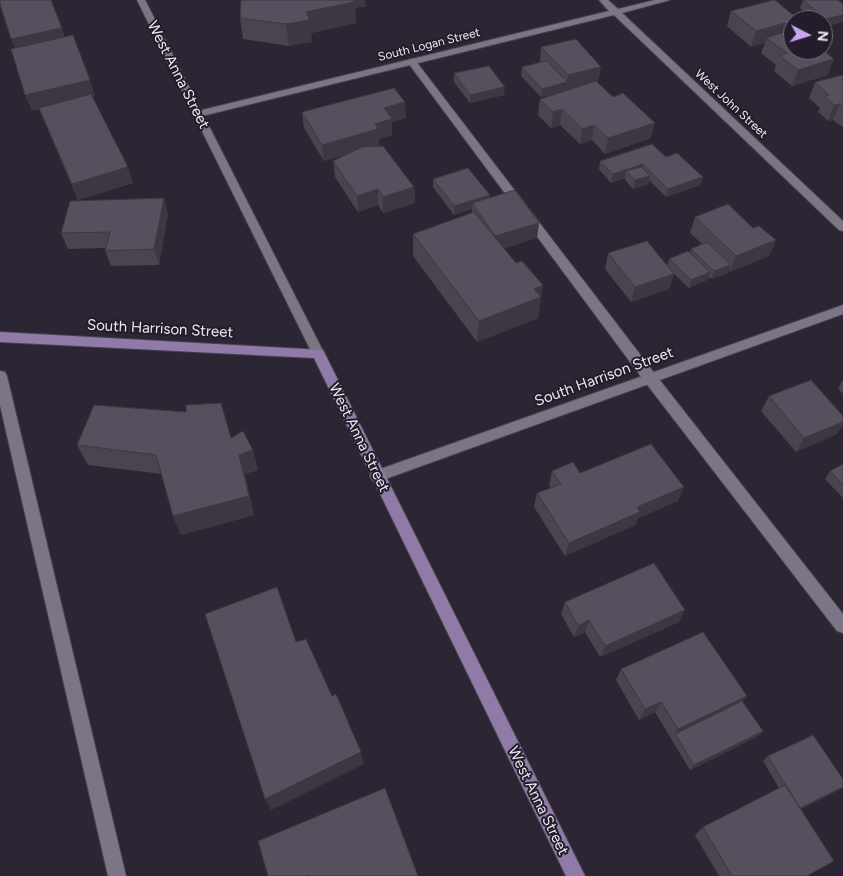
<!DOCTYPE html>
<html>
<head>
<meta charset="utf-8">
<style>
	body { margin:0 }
	#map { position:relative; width:843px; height:876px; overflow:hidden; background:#2c2634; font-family:Figtree,sans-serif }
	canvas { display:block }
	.north { position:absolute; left:783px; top:10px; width:50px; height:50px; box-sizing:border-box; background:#231c2a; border:1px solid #736e7a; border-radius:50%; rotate:95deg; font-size:14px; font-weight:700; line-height:20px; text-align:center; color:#ece8f2 }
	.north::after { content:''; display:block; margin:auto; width:18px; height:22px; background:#c8a6ef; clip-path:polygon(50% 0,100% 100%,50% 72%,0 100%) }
</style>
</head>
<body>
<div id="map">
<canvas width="843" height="876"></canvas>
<div class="north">N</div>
</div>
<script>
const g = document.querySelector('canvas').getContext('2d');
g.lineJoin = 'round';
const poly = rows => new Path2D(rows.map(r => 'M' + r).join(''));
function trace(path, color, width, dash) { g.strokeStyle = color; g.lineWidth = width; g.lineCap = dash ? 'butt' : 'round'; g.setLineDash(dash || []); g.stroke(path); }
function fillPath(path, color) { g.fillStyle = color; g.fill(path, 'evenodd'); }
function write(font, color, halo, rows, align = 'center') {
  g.font = font + ' Figtree,sans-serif'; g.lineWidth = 4; g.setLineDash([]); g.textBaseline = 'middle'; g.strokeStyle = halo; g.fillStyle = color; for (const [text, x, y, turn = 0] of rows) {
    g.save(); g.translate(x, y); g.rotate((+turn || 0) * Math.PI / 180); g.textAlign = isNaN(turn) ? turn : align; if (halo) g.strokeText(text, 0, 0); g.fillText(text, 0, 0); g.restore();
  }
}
const service = poly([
	[412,59,415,60,655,374,843,614,843,633,837,631,645,382,409,64,409,60,412,59],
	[0,371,5,372,7,376,126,876,108,876,0,405,0,371]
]);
const minor = poly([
	[599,0,608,0,618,9,655,0,670,0,622,13,843,221,843,231,839,230,614,15,198,117,193,114,198,111,609,11,599,0],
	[843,305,843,314,377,482,372,480,370,476,372,472,843,305]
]);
const tertiary = poly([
	[137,0,145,0,324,353,323,356,313,356,312,353,137,0]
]);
const secondary = poly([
	[0,332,323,350,585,876,566,876,314,358,0,342,0,332]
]);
trace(service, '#49434f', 2);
trace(minor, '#49434f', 2);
trace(tertiary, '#49434f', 2);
trace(secondary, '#49434f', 2);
fillPath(service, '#7d7586');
fillPath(minor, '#7d7586');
fillPath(tertiary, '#7d7586');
fillPath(secondary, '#907aa7');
fillPath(poly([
	[241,0,365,0,366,6,355,8,356,23,311,33,312,42,289,46,243,39,240,18],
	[803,0,843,4,843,22,823,27,823,20,814,20,800,8],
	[731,11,799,20,793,20,793,50,828,75,792,86,774,71,776,65,761,53,765,43,751,47,727,26],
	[65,37,95,96,92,96,133,183,78,200,39,109,32,111,15,48,11,39],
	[541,47,598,83,651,138,605,154,592,140,580,144,560,125,551,128,538,115,540,99,569,90,541,97,521,76,522,67,540,62],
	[454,73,504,95,470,103,454,82],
	[843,75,843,126,841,126,833,120,828,121,818,112,820,108,809,98,815,82],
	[302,112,406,118,392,122,392,135,379,139,379,145,374,146,414,187,415,203,383,213,378,205,358,212,335,177,333,161,348,154,324,161,304,128],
	[666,157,703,177,700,185,666,197,649,180,648,184,633,189,625,180,625,178,611,183,599,169,600,161],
	[433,179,490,198,537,238,504,248,516,263,543,285,538,318,477,342,413,256,413,234,472,213,472,209,454,215,433,187],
	[168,214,159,265,111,266,105,251,106,248,68,249,61,233],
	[695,217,753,228,776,240,769,256,730,272,729,270,728,273,711,279,709,277,707,280,689,288,674,274,669,289,631,302,605,269,608,253,667,266,669,259,690,252,691,249,702,244,690,233],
	[843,380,843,394,838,388],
	[769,396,837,434,796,452,761,411],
	[231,438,253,450,258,470,245,474,254,515,181,535,173,516,162,474,88,465,77,445],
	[843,464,843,498,825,479,830,471],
	[552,471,580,473,678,501,638,518,635,525,565,556,534,507,537,493,551,488,549,485],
	[565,602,679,622,600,657,585,632,574,637,561,614],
	[621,669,747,696,742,701,763,731,758,736,690,770,655,712,639,720,616,680],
	[768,756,841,789,801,809,807,876,719,876,695,835,703,827,779,788,763,761]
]), '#4a4451');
fillPath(poly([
	[344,0,365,0,366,6,355,8,356,23,311,33,312,42,289,46,286,24,306,12],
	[843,15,843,22,823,27,825,19],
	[793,21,793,35,766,38,765,43,751,47,756,31],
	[62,28,67,43,17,54,11,39],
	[834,59,828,75,792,86,798,70],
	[601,67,598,83,565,91,568,75],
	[90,80,95,96,32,111,25,95],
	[567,82,565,91,541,97,542,89],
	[505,87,504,95,470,103,470,95],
	[405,102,406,118,392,122,392,135,379,139,379,145,324,161,322,145,375,124,384,108],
	[840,104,833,120,828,121,834,105],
	[562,109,560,125,551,128,553,112],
	[655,123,651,138,605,154,608,138],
	[594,125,592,140,580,144,582,129],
	[643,164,641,173,626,171,625,178,611,183,613,174],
	[128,167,133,183,78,200,72,184],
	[650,176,648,184,633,189,635,180],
	[703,177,700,185,666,197,668,189],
	[414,187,415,203,383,213,383,197],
	[378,189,378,205,358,212,357,196],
	[490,195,489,203,472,203,472,209,454,215,454,206],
	[164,198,168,214,159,265,154,249],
	[539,223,537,238,494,252,495,236],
	[776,240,769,256,730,272,736,256],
	[731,265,728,273,711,279,714,271],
	[710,272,707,280,689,288,691,280],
	[674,274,669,289,631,302,635,287],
	[543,285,538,318,477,342,479,321,534,289],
	[843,422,843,426,837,434,796,452,804,438],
	[253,450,258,470,245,474,254,515,181,535,173,516,239,455],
	[684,487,678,501,638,518,635,525,565,556,569,543,637,507],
	[685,610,679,622,600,657,605,646],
	[589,620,585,632,574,637,578,626],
	[747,696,738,706,675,734,678,729],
	[661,702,655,712,639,720,645,709],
	[763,731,758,736,690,770,694,765],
	[361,752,364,764,271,810,265,799],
	[843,787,841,789,795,812,800,808]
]), '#3c3742');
const building = poly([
	[0,0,51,0,62,28,11,39,0,4,0,0],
	[241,0,353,0,354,2,306,12,310,20,286,24,240,18,241,0],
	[773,0,775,0,799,20,793,20,793,21,756,31,731,11,773,0],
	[803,0,838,0,843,4,843,15,825,19,803,0],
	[793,29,793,50,823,50,834,59,798,70,780,56,787,53,766,38,793,29],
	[73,35,90,80,25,95,11,49,73,35],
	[576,39,601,67,568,75,541,47,576,39],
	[546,61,567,82,542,89,522,67,546,61],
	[489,66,505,87,470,95,454,73,489,66],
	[843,75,843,106,840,104,834,105,825,96,829,95,815,82,843,75],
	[596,81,613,97,623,93,655,123,608,138,594,125,582,129,562,109,553,112,540,99,596,81],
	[394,88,405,102,384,108,392,119,375,124,378,129,322,145,302,112,394,88],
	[91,94,128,167,72,184,39,108,91,94],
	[652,144,666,157,677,153,703,177,668,189,643,164,613,174,600,161,652,144],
	[383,146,414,187,383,197,378,189,357,196,333,161,362,147,383,146],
	[641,167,650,176,635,180,626,171,641,167],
	[468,168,490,195,454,206,433,179,468,168],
	[515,190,539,223,495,236,472,203,515,190],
	[164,198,154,249,105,251,110,232,61,233,70,201,164,198],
	[728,204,753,228,759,226,776,240,736,256,695,217,728,204],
	[474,212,516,263,522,261,543,285,534,289,541,297,479,321,413,234,474,212],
	[647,241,674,274,635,287,608,253,647,241],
	[707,242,731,265,714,271,691,249,707,242],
	[688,251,710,272,691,280,669,259,688,251],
	[811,380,843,416,843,422,804,438,769,396,811,380],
	[221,403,231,438,243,431,253,450,239,455,249,496,173,516,156,455,77,445,94,405,186,412,186,405,221,403],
	[651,444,684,487,637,507,640,512,569,543,537,493,561,484,552,471,573,462,580,473,651,444],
	[843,464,843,485,830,471,843,464],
	[654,563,685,610,605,646,589,620,578,626,565,602,654,563],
	[277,587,296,642,306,639,332,696,336,694,361,752,265,799,205,614,277,587],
	[703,632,747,696,678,729,661,702,645,709,621,669,703,632],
	[742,701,763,731,694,765,675,734,742,701],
	[813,735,843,779,843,787,800,808,768,756,813,735],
	[785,785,834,861,807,876,732,876,703,827,785,785],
	[385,788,418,876,309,876,309,875,306,876,268,876,258,841,385,788]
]);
fillPath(building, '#564f5e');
trace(building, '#3c3742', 1);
write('12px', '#ece8f2', '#231c2a', [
	["South Logan Street",429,45,-14],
	["West John Street",731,104,43]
]);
write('15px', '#ece8f2', '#231c2a', [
	["West Anna Street",178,75,63],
	["South Harrison Street",160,329,3],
	["South Harrison Street",604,377,-20],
	["West Anna Street",359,438,64],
	["West Anna Street",538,801,64]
]);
</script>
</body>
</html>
